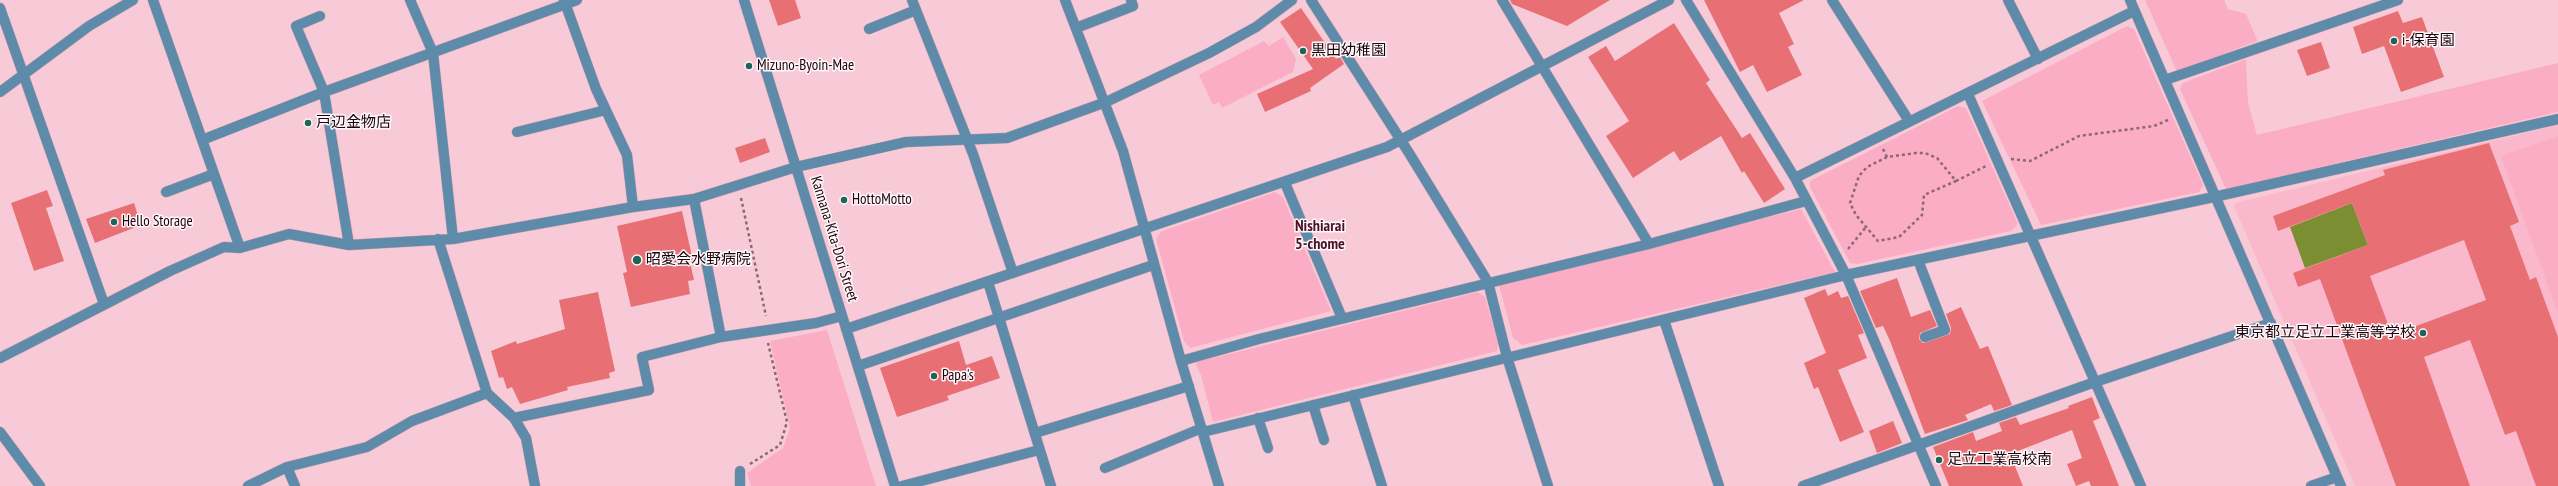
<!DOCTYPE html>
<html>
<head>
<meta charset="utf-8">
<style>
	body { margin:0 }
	canvas { display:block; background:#f8cad7 }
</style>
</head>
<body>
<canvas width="2558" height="486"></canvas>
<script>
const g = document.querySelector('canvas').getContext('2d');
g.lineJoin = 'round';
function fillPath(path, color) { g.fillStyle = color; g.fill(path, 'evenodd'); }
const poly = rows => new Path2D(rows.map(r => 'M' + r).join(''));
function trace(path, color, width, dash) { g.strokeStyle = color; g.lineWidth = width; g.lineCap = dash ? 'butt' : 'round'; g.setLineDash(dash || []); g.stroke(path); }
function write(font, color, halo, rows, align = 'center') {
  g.font = font + ' "PT Sans Narrow","Noto Sans JP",sans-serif'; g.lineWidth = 3; g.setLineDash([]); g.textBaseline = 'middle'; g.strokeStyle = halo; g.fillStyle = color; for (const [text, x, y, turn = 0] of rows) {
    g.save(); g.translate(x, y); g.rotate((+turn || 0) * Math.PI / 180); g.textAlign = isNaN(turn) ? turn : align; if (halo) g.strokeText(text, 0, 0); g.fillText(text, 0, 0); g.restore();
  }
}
fillPath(poly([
	[2558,125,2558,486,2355,486,2234,206,2235,203]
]), '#f9b8cb');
fillPath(poly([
	[2145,0,2224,0,2228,9,2246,14,2258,42,2257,41,2177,72],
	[2127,26,2134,29,2203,185,2199,192,2041,225,1982,101],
	[1283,37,1296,59,1293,72,1222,108,1219,102,1213,105,1199,75,1264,41,1269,46],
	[2246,59,2248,103,2257,135,2558,63,2558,112,2226,189,2180,89,2183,83],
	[1958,106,1966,108,2018,224,2011,231,1857,264,1850,263,1810,187,1810,181],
	[2558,136,2558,313,2501,156],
	[1275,192,1283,197,1331,311,1190,348,1184,341,1156,239,1162,231],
	[1801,209,1835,272,1522,345,1513,338,1499,285],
	[1478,292,1485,297,1498,343,1497,351,1213,422,1201,375,1196,365,1197,362],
	[827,330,876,486,751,486,747,473,783,448,790,428,770,341]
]), '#fbadc5');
fillPath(poly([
	[2352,203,2368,245,2305,268,2290,227]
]), '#7c8e32');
fillPath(poly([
	[769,0,795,0,801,18,778,26],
	[1510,0,1610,0,1567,26,1512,4],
	[1704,0,1804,0,1779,13,1794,44,1788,47,1802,75,1767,92,1753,65,1740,72],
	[1301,8,1336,59,1340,57,1344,64,1310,88,1311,91,1265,112,1257,94,1313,69,1280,22],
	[2398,11,2403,23,2422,17,2444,77,2401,92,2384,46,2362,54,2353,27],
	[1674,23,1710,80,1706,83,1742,138,1750,133,1785,189,1764,203,1744,171,1742,173,1721,136,1680,161,1674,151,1633,178,1606,136,1629,121,1588,57,1606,46,1615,61],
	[2321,42,2330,68,2307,76,2297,50],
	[765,138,770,152,740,163,735,148],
	[2489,143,2519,222,2510,226,2530,280,2536,277,2558,337,2558,486,2536,486,2516,431,2505,435,2470,340,2424,357,2470,486,2396,486,2320,279,2298,287,2293,273,2368,245,2352,203,2278,231,2273,216,2385,175,2383,170],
	[2464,240,2486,300,2392,335,2370,276],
	[47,190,53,206,46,208,64,261,34,271,11,203],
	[134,203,141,225,95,243,86,219],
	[682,211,693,261,690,262,694,280,688,281,690,294,631,307,623,273,627,272,617,226],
	[1897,278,1911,317,1930,310,1937,326,1920,333,1919,339,1923,343,1950,334,1951,328,1946,314,1961,307,1980,349,1988,346,2012,405,1994,411,1991,404,1965,415,1968,420,1925,434,1890,341,1883,326,1876,328,1860,291],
	[1825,289,1828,296,1838,291,1841,298,1848,296,1864,333,1858,335,1867,358,1838,370,1864,432,1840,442,1818,387,1814,389,1804,363,1826,353,1804,298],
	[598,292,615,371,609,373,610,378,567,387,568,390,520,404,512,387,507,389,503,377,499,378,491,351,516,341,517,344,565,329,559,300],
	[959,341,966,365,992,356,1000,378,947,396,949,400,897,417,880,368],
	[2092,397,2100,418,2093,421,2119,486,2091,486,2089,481,2076,486,2067,464,2082,458,2072,430,2010,454,2023,486,1949,486,1933,447,1973,432,1976,441,2002,431,1999,423,2016,417,2020,425,2069,408,2068,406],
	[1893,421,1902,443,1877,453,1869,431]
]), '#e87074');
const minor = poly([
	[153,0,240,248],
	[410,0,433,53,453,239],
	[564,0,596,89,627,155,633,207],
	[744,0,895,486],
	[912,0,973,154,1013,273],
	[1065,0,1123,151,1181,361,1219,486],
	[1311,0,1409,153,1488,282,1507,357,1548,486],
	[1502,0,1649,244],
	[1686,0,1795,178,1846,275,1936,486],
	[1832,0,1909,121],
	[2008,0,2038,59],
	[2130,0,2341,486],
	[0,8,104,304],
	[320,16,296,26,324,92,349,245],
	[1076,28,1133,6,1131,0],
	[869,29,916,10],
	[2165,80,2398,0],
	[0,92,89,26,133,0],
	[1968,94,2141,486],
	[517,132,606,110],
	[202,140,324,92,577,0],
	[1795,178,2134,11],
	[1285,183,1342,318],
	[166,192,214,174],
	[694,199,721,337],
	[438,239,487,393,514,418,526,438,535,486],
	[1918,260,1945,330,1925,337],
	[988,282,1051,486],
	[1664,320,1719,486],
	[846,329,1387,147,1669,0],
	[0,358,170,271,224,247,240,248,289,234,349,245,453,239,633,207,694,199,796,167,906,142,1007,138,1106,102,1209,53,1256,27,1292,0],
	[1181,361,1259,339,1649,244,1806,201],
	[858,366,1153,265],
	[1353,395,1382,486],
	[1313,405,1324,440],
	[514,418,649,390,642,357,721,337,816,323,842,316],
	[1258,418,1268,448],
	[0,432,40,486],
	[1203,432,1846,275,2214,197,2558,119],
	[1035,433,1189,386],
	[287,467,295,486],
	[1105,468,1202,428],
	[740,471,740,486],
	[248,486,287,467,367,447,412,421,487,393],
	[902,486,1039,450],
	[1803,486,2095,382,2271,323],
	[2311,486,2337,477]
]);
trace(minor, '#d0a6b2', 11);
trace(poly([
	[1883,149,1887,157,1916,153,1925,153,1937,158,1956,181,1986,166],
	[1887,157,1867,167,1859,176,1850,203,1856,215,1878,241,1899,237,1922,215,1924,195,1956,181],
	[2011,159,2030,161,2079,136,2154,126,2168,120],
	[741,198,766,316],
	[1848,249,1866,227],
	[750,464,780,445,787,422,768,343]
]), '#8b6873', 2.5, [3, 3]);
trace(minor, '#5f8baa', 10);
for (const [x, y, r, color] of [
	[2394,41,4,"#1d6459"],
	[1303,51,4,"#1d6459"],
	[749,66,4,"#1d6459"],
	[308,123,4,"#1d6459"],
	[844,200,4,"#1d6459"],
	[114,222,4,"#1d6459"],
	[637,260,5,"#1d6459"],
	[2423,333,4,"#1d6459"],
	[934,376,4,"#1d6459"],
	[1939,460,4,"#1d6459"]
]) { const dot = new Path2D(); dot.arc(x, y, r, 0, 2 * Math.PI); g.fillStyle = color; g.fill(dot); trace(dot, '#fff7f9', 1.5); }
write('15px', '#1b040c', '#fff7f9', [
	["i-保育園",2402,41],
	["黒田幼稚園",1311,51],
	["Mizuno-Byoin-Mae",757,66],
	["戸辺金物店",316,123],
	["HottoMotto",852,200],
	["Hello Storage",122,222],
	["昭愛会水野病院",646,260],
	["東京都立足立工業高等学校",2415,333,"right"],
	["Papa's",942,376],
	["足立工業高校南",1947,460]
], 'left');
write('15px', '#1b040c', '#fff7f9', [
	["Kannana-Kita-Dori Street",834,239,73]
]);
write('bold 16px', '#4c1229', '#fff7f9', [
	["Nishiarai",1320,226],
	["5-chome",1320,244]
]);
</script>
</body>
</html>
